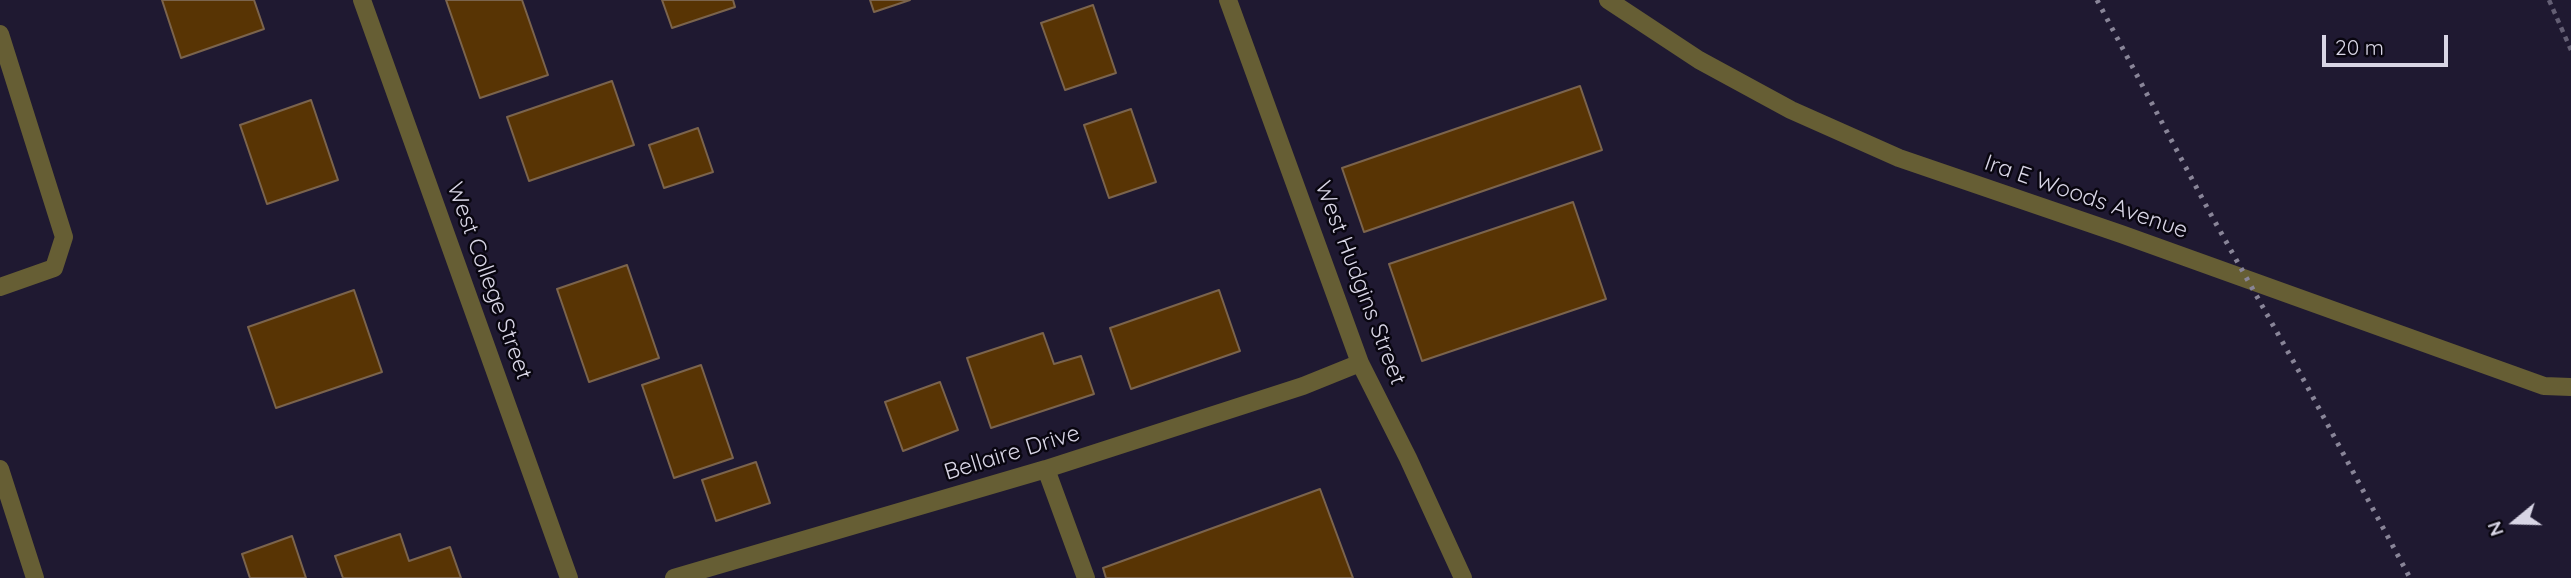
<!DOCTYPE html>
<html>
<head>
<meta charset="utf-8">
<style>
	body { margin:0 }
	#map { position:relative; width:2571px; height:578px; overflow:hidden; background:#1f1931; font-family:Quicksand,sans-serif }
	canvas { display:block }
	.north { position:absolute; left:2480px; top:487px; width:70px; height:70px; -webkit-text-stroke:5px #090610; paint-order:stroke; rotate:251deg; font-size:19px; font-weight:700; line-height:28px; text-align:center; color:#d8d5e5 }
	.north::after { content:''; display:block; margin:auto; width:24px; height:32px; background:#d8d5e5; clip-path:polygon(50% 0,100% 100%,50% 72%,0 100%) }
	.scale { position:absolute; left:2322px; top:35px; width:126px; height:32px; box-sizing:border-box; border:4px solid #d8d5e5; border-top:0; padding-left:9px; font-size:21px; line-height:24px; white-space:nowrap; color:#d8d5e5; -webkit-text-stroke:5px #090610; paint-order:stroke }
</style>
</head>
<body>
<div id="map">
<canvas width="2571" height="578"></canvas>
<div class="north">N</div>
<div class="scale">20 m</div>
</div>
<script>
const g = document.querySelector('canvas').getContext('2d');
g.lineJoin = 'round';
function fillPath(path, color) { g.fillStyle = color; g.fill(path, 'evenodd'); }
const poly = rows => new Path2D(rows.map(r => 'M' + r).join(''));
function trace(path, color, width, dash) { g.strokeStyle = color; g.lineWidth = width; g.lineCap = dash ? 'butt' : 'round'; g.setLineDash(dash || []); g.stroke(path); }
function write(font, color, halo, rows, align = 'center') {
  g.font = font + ' Quicksand,sans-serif'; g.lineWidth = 5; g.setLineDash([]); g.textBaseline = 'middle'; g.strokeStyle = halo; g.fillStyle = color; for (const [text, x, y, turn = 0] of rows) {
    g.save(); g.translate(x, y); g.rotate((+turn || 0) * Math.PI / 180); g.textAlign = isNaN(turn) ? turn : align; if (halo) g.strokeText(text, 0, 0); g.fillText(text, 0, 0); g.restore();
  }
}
const building = poly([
	[162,0,254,0,264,29,181,58,162,0],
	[446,0,522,0,548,75,480,98,446,0],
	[662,0,733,0,735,7,672,28,662,0],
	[870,0,910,0,874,12,870,0],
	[1093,5,1116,73,1065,90,1041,23,1093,5],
	[612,81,634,145,529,181,507,117,612,81],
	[1580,86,1602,150,1364,232,1342,168,1580,86],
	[311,100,338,180,267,204,240,125,311,100],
	[1131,109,1156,182,1109,198,1084,125,1131,109],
	[698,128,713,172,664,188,649,145,698,128],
	[1573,202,1606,299,1422,361,1389,264,1573,202],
	[627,265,659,358,589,382,557,289,627,265],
	[354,290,382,372,276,408,248,327,354,290],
	[1219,290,1240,351,1131,389,1110,328,1219,290],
	[1043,333,1054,364,1081,356,1094,394,991,428,967,358,1043,333],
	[701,365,733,458,674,478,642,385,701,365],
	[940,382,958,430,903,451,885,402,940,382],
	[756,462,770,503,716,521,702,480,756,462],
	[1320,489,1353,578,1106,578,1103,568,1320,489],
	[400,534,409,561,450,547,461,578,343,578,335,556,400,534],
	[292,536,306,578,250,578,242,554,292,536]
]);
fillPath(building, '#583404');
trace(building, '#7b644d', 2);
trace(poly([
	[2549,0,2571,50]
]), '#645f74', 4.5, [5, 5]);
trace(poly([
	[362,0,569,578],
	[1228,0,1360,363,1408,458,1463,578],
	[1608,0,1699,60,1791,110,1899,158,2121,234,2544,386,2571,387],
	[0,34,64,237,54,268,0,287],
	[0,469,35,578],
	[1046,469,1086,578],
	[674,578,1046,469,1303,386,1360,363]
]), '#665e34', 18);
trace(poly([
	[2097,0,2210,213,2301,375,2410,578]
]), '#898598', 5, [3.5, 7]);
write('23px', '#d8d5e5', '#090610', [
	["Ira E Woods Avenue",2086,197,19],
	["West College Street",489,281,70],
	["West Hudgins Street",1360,283,69],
	["Bellaire Drive",1012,453,-17]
]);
</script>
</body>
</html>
